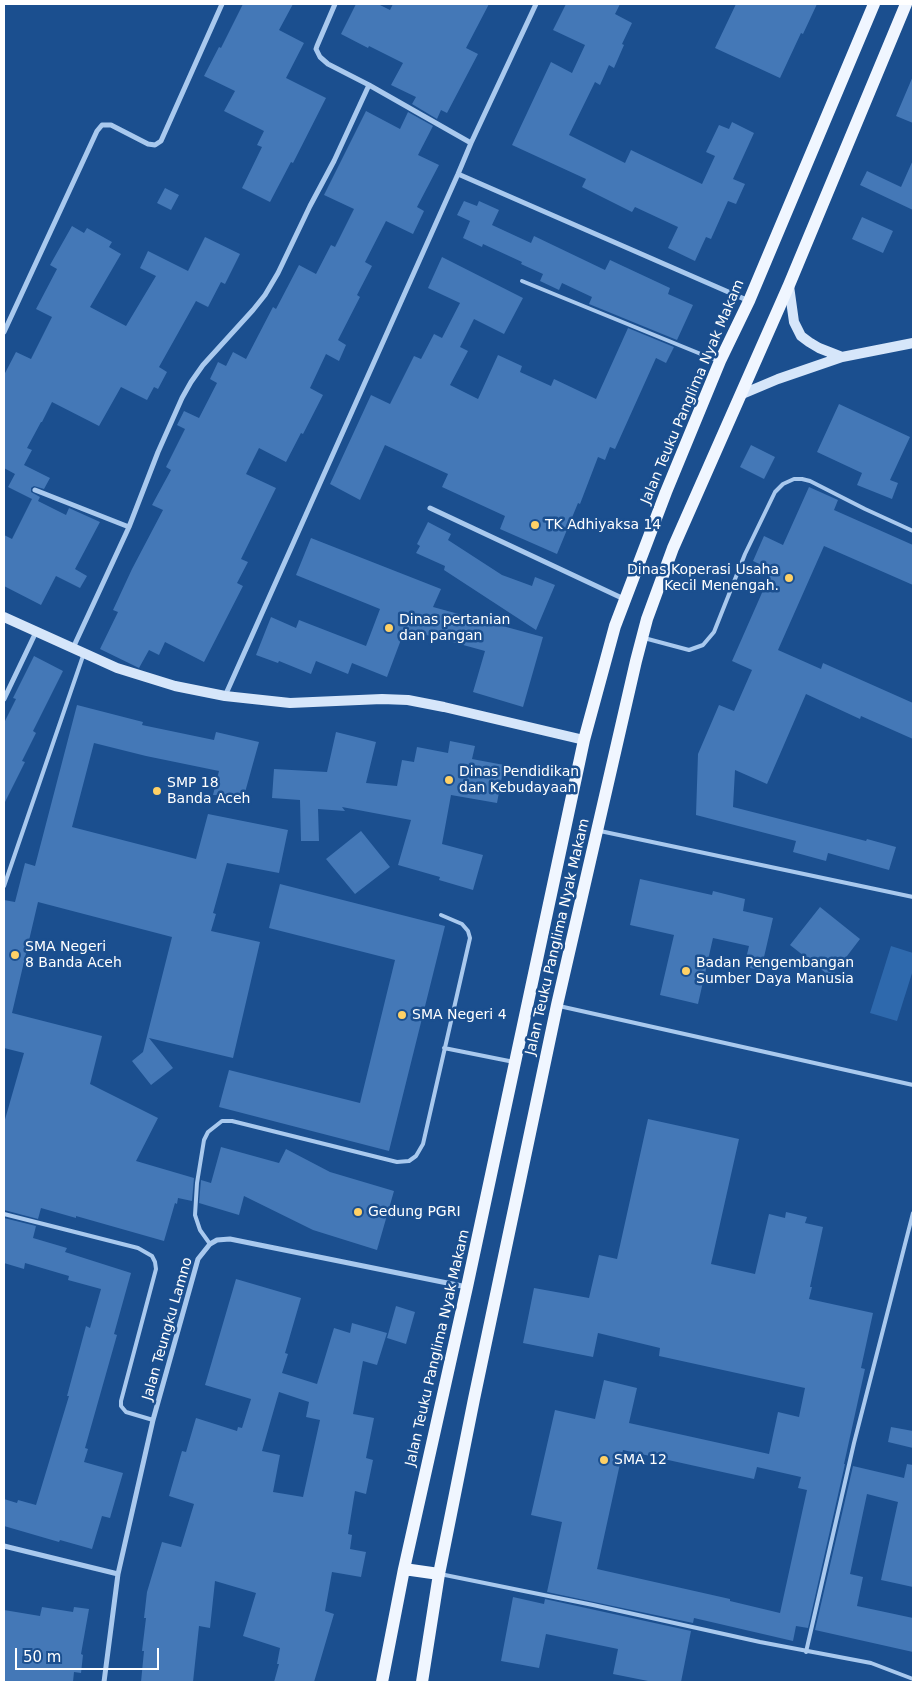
<!DOCTYPE html>
<html>
<head>
<meta charset="utf-8">
<style>
	body { margin:0 }
	#map { position:relative; width:917px; height:1686px; overflow:hidden; background:#1b4f8f; font-family:"DejaVu Sans",sans-serif }
	canvas { display:block }
	.frame { position:absolute; inset:0; border:5px solid #fff; pointer-events:none }
	.scale { position:absolute; left:15px; top:1648px; width:144px; height:22px; box-sizing:border-box; border:2px solid #fff; border-top:0; padding-left:6px; font-size:15px; line-height:18px; white-space:nowrap; color:#fff; -webkit-text-stroke:4px #1b4f8f; paint-order:stroke }
</style>
</head>
<body>
<div id="map">
<canvas width="917" height="1686"></canvas>
<div class="frame"></div>
<div class="scale">50 m</div>
</div>
<script>
const g = document.querySelector('canvas').getContext('2d');
g.lineJoin = 'round';
function fillPath(path, color) { g.fillStyle = color; g.fill(path, 'evenodd'); }
const poly = rows => new Path2D(rows.map(r => 'M' + r).join(''));
function trace(path, color, width, dash) { g.strokeStyle = color; g.lineWidth = width; g.lineCap = dash ? 'butt' : 'round'; g.setLineDash(dash || []); g.stroke(path); }
function write(font, color, halo, rows, align = 'center') {
  g.font = font + ' "DejaVu Sans",sans-serif'; g.lineWidth = 5; g.setLineDash([]); g.textBaseline = 'middle'; g.strokeStyle = halo; g.fillStyle = color; for (const [text, x, y, turn = 0] of rows) {
    g.save(); g.translate(x, y); g.rotate((+turn || 0) * Math.PI / 180); g.textAlign = isNaN(turn) ? turn : align; if (halo) g.strokeText(text, 0, 0); g.fillText(text, 0, 0); g.restore();
  }
}
fillPath(poly([
	[891,946,913,953,913,970,897,1021,870,1013]
]), '#2e69ad');
fillPath(poly([
	[243,4,293,4,279,30,304,43,286,78,326,98,293,163,291,162,270,202,242,188,262,147,257,145,264,131,224,111,235,91,204,76,219,47,221,48],
	[356,4,378,4,390,10,393,4,489,4,466,48,478,54,447,113,441,110,437,119,412,104,416,97,391,85,403,63,369,46,368,48,341,34],
	[566,4,620,4,615,14,632,23,622,44,624,45,614,68,609,65,600,85,595,82,569,135,625,163,631,150,702,184,715,156,706,152,719,125,729,129,732,122,754,133,733,179,745,184,736,204,728,201,711,239,706,237,695,261,668,248,678,227,635,207,632,212,582,187,586,179,512,145,551,62,572,73,585,45,553,30],
	[736,4,817,4,803,34,801,33,780,78,715,48],
	[913,76,913,123,896,116],
	[366,111,400,129,408,112,433,126,418,155,439,165,417,207,424,211,413,234,386,221,365,262,372,266,357,295,360,297,338,340,346,345,339,361,326,354,310,388,323,395,303,434,301,433,286,462,259,448,246,474,276,488,241,559,248,562,237,583,243,586,204,662,165,642,159,655,149,650,139,668,100,649,118,612,113,610,132,569,163,510,152,505,171,470,166,467,185,429,177,425,184,411,199,418,217,383,210,379,218,362,226,366,233,352,246,359,273,307,276,309,299,265,316,274,331,245,335,247,354,209,324,195],
	[913,160,913,210,860,185,867,171,901,187],
	[165,188,179,195,171,210,157,203],
	[464,201,477,206,479,201,499,210,492,225,531,243,534,236,605,270,610,260,670,288,668,294,693,305,677,340,589,304,592,297,562,283,559,290,540,281,543,274,521,264,522,262,483,244,482,247,463,238,470,221,457,215],
	[862,217,893,231,883,253,852,239],
	[72,226,84,233,87,228,112,242,109,247,121,254,90,307,126,326,156,276,140,268,148,251,188,271,205,237,240,254,225,284,221,282,208,307,196,301,159,367,167,372,158,389,154,387,147,400,121,387,99,426,52,402,42,422,41,422,27,448,32,450,24,465,50,478,44,489,34,486,31,488,31,492,40,497,38,501,66,515,69,508,100,522,75,569,87,576,80,588,56,576,41,605,4,586,4,535,12,539,32,499,8,487,15,474,4,468,4,375,16,352,31,359,52,317,36,309,57,269,50,265],
	[442,257,523,298,504,334,474,319,460,347,468,351,450,385,478,399,498,355,522,366,520,372,551,386,554,379,596,399,628,328,674,347,666,363,656,358,615,449,610,447,605,460,598,457,580,504,578,503,557,554,500,529,505,516,442,487,448,474,385,445,360,500,330,484,371,395,390,404,414,356,421,359,434,334,442,338,460,303,428,288],
	[839,404,910,437,890,480,898,483,892,499,857,485,862,473,817,452],
	[751,445,775,457,764,479,740,467],
	[809,487,838,500,834,510,913,545,913,585,824,546,778,650,821,669,823,663,913,703,913,739,861,716,860,719,806,694,767,784,735,770,733,807,866,841,867,839,896,847,889,870,828,853,826,861,793,852,796,841,696,815,698,754,719,705,734,711,752,670,732,661,772,570,753,561,764,536,783,545],
	[428,522,451,534,448,540,502,575,532,586,535,577,555,585,536,630,444,570,445,566,416,553,420,546,417,544],
	[311,538,441,589,433,607,543,637,523,707,473,692,485,651,405,629,387,677,352,663,348,674,316,661,311,674,279,661,278,663,256,655,271,617,296,628,299,620,366,646,380,609,296,575],
	[34,656,63,671,33,731,36,733,22,761,25,762,4,804,4,723,16,699,13,698],
	[77,705,143,722,142,725,214,740,216,732,259,742,244,796,213,795,219,771,146,756,94,743,72,827,196,859,208,814,288,830,279,873,227,863,213,913,216,914,211,931,260,942,233,1058,149,1038,173,1068,151,1085,132,1061,143,1052,172,937,38,902,12,1013,102,1036,90,1084,158,1118,136,1161,194,1178,192,1201,178,1198,177,1204,175,1203,164,1241,76,1216,76,1218,41,1208,38,1219,4,1210,4,1123,24,1053,4,1048,4,900,15,902,25,863,35,866],
	[336,732,376,742,366,783,397,786,402,760,414,762,417,747,448,753,450,741,475,746,472,759,504,765,497,803,451,795,442,844,483,855,473,890,439,880,440,877,398,865,411,820,342,807,345,811,318,809,319,841,301,841,300,800,272,798,274,769,327,772],
	[361,831,390,867,355,894,326,859],
	[640,879,712,895,713,891,745,899,743,911,773,918,761,970,744,967,749,946,713,938,698,1004,660,995,674,935,630,925],
	[280,884,445,926,389,1151,219,1107,229,1070,360,1103,395,960,269,928],
	[820,907,860,939,831,977,790,945],
	[648,1119,739,1139,711,1264,755,1274,769,1214,785,1218,786,1212,807,1217,805,1223,823,1227,810,1287,812,1287,809,1299,873,1313,861,1368,865,1369,844,1464,845,1464,808,1628,796,1626,793,1641,694,1618,693,1623,547,1592,562,1522,531,1515,555,1410,595,1419,604,1380,637,1388,629,1423,769,1454,778,1412,799,1417,805,1388,659,1356,660,1348,598,1333,593,1357,523,1343,534,1288,589,1298,599,1255,617,1259],
	[623,1450,754,1479,757,1467,801,1477,798,1488,807,1490,780,1613,730,1601,730,1599,597,1569],
	[221,1147,279,1163,286,1149,330,1172,394,1191,377,1250,313,1230,244,1196,239,1215,199,1203,201,1180,211,1183],
	[4,1218,36,1226,33,1238,67,1248,65,1252,131,1273,114,1334,117,1335,85,1448,88,1449,84,1462,123,1473,110,1518,102,1516,92,1549,60,1540,59,1542,4,1526,4,1499,17,1503,18,1500,36,1505,69,1396,67,1396,86,1326,90,1328,101,1289,68,1280,69,1276,25,1263,24,1269,4,1263],
	[236,1279,301,1298,285,1353,288,1354,282,1373,317,1384,334,1328,350,1333,352,1323,387,1333,377,1365,363,1361,353,1414,374,1418,366,1458,373,1460,366,1494,355,1491,348,1534,352,1535,350,1549,366,1552,361,1577,332,1572,325,1611,334,1614,314,1682,274,1682,279,1664,277,1664,280,1648,243,1636,256,1593,215,1581,210,1628,199,1626,193,1682,141,1682,144,1651,142,1651,146,1618,144,1618,147,1592,162,1542,181,1547,194,1504,169,1496,182,1451,186,1452,196,1418,237,1431,238,1427,242,1428,251,1399,205,1385],
	[279,1392,309,1402,306,1417,320,1420,303,1497,273,1492,280,1455,262,1451],
	[396,1306,415,1312,406,1344,387,1338],
	[891,1427,913,1431,913,1448,888,1442],
	[907,1464,913,1465,913,1587,881,1580,898,1502,867,1494,850,1574,863,1577,857,1606,913,1618,913,1652,815,1630,853,1466,904,1478],
	[513,1597,544,1604,545,1599,691,1631,681,1682,653,1682,613,1674,618,1649,546,1634,539,1668,501,1661],
	[42,1607,73,1612,74,1607,89,1609,81,1654,83,1655,81,1673,74,1672,73,1682,4,1682,4,1610,40,1616]
]), '#4478b7');
trace(poly([
	[522,281,718,361],
	[644,638,689,650,703,645,714,632,745,554,775,492,783,484,794,479,802,479,810,481,865,509,913,531],
	[600,831,913,897],
	[4,886,84,653],
	[559,1006,913,1085],
	[444,1048,514,1062],
	[4,1214,138,1248,152,1256,155,1262,156,1269,121,1401,121,1406,126,1412,153,1420],
	[210,1244,200,1230,195,1215,197,1183,204,1140,208,1132,222,1121,232,1121,397,1162,409,1161,416,1156,423,1144,470,938,468,931,462,924,441,915],
	[440,1574,593,1605,760,1642,871,1663,913,1679],
	[806,1652,854,1443,913,1213]
]), '#a9c9ee', 4);
trace(poly([
	[335,4,317,46,316,49,320,57,328,64,369,85,471,143],
	[458,174,749,301],
	[4,332,97,131,102,125,111,125,148,144,155,145,161,141,222,4],
	[35,490,129,527],
	[430,508,624,599],
	[73,648,129,527,158,452,182,398,191,382,203,365,253,310,265,295,278,273,310,206,334,161,369,85],
	[225,696,458,174,471,143,536,4],
	[4,699,36,632],
	[4,1546,118,1574],
	[104,1682,118,1574,153,1420,198,1259,210,1244,217,1240,230,1239,467,1287]
]), '#a9c9ee', 5);
trace(poly([
	[789,286,794,322,801,336,809,342,819,348,842,357],
	[740,395,778,379,842,357,913,343],
	[4,617,117,668,175,686,225,696,290,703,382,699,408,700,444,707,584,740]
]), '#d6e6fa', 10);
trace(poly([
	[404,1569,439,1574],
	[382,1682,404,1569,467,1287,584,740,615,626,666,492,720,361,749,301,874,4],
	[422,1682,439,1574,474,1399,557,1005,636,661,647,619,673,548,789,285,906,4]
]), '#f0f6ff', 12);
for (const [x, y, r, color] of [
	[535,525,5,"#ffd166"],
	[789,578,5,"#ffd166"],
	[389,628,5,"#ffd166"],
	[449,780,5,"#ffd166"],
	[157,791,5,"#ffd166"],
	[15,955,5,"#ffd166"],
	[686,971,5,"#ffd166"],
	[402,1015,5,"#ffd166"],
	[358,1212,5,"#ffd166"],
	[604,1460,5,"#ffd166"]
]) { const dot = new Path2D(); dot.arc(x, y, r, 0, 2 * Math.PI); g.fillStyle = color; g.fill(dot); trace(dot, '#1b4f8f', 2); }
write('14px', '#fff', '#1b4f8f', [
	["Jalan Teuku Panglima Nyak Makam",693,392,-67],
	["Jalan Teuku Panglima Nyak Makam",558,937,-77],
	["Jalan Teungku Lamno",168,1329,-74],
	["Jalan Teuku Panglima Nyak Makam",438,1348,-77]
]);
write('14px', '#fff', '#1b4f8f', [
	["TK Adhiyaksa 14",545,525],
	["Dinas Koperasi Usaha",779,570,"right"],
	["Kecil Menengah.",779,586,"right"],
	["Dinas pertanian",399,620],
	["dan pangan",399,636],
	["Dinas Pendidikan",459,772],
	["dan Kebudayaan",459,788],
	["SMP 18",167,783],
	["Banda Aceh",167,799],
	["SMA Negeri",25,947],
	["8 Banda Aceh",25,963],
	["Badan Pengembangan",696,963],
	["Sumber Daya Manusia",696,979],
	["SMA Negeri 4",412,1015],
	["Gedung PGRI",368,1212],
	["SMA 12",614,1460]
], 'left');
</script>
</body>
</html>
